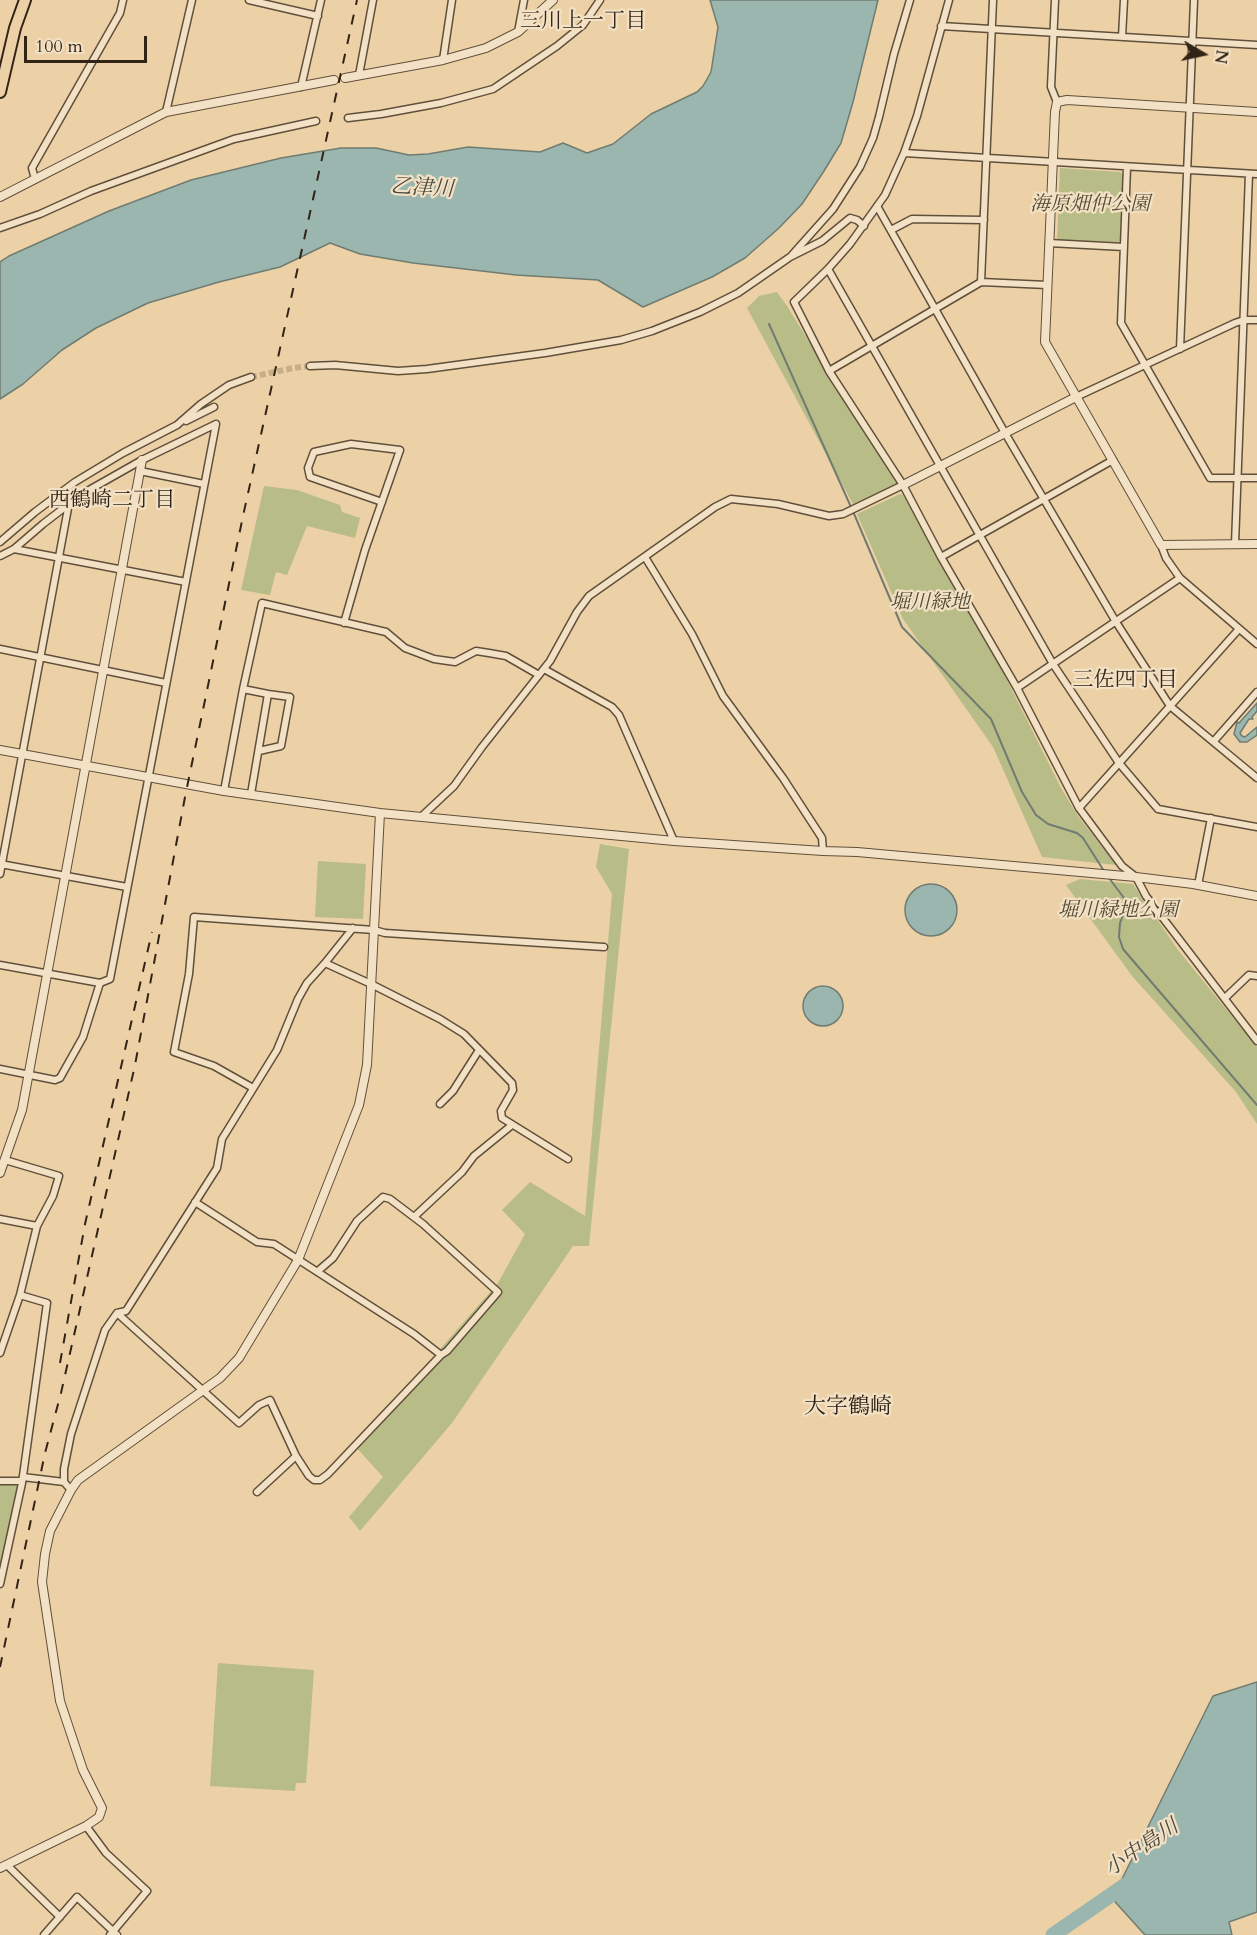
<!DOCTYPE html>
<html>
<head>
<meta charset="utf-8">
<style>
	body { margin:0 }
	#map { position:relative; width:1257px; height:1935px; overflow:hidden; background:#edd1a6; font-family:Cardo,serif }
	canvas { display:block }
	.north { position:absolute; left:1173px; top:24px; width:60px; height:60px; -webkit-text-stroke:4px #f3e1c5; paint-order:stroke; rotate:99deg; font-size:16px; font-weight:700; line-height:24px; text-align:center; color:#312417 }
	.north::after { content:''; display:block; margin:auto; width:21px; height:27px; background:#312417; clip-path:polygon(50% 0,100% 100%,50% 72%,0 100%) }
	.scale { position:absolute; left:24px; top:36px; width:123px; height:27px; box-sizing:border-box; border:3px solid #312417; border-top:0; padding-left:8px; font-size:18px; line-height:21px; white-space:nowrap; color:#312417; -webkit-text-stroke:4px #f3e1c5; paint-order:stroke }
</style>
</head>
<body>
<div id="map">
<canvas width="1257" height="1935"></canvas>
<div class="north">N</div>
<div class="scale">100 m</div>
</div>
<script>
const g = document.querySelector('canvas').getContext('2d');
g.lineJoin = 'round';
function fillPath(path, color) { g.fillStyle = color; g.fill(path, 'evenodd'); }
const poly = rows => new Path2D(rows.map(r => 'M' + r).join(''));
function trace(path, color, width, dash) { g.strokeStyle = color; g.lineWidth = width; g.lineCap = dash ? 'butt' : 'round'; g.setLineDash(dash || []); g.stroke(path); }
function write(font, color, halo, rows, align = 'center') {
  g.font = font + ' Cardo,"Noto Serif JP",serif'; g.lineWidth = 4.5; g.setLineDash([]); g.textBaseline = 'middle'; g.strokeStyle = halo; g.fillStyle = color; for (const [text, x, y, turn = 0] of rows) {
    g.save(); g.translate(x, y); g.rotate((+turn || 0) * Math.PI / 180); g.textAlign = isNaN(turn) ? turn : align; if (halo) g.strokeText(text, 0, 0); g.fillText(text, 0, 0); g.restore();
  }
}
fillPath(poly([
	[1060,168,1120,172,1123,175,1120,241,1118,242,1057,241],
	[777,292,787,306,897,484,853,504,747,308,759,296],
	[264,486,297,490,340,505,342,512,360,518,355,538,307,526,287,575,276,572,270,595,241,590],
	[900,494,903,495,964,599,997,660,1061,788,1078,816,1116,865,1042,857,993,747,903,619,857,514],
	[600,844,629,849,589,1246,573,1246,452,1423,360,1531,349,1517,383,1477,355,1446,498,1283,525,1234,502,1210,530,1182,585,1216,612,894,596,867],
	[318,861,366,864,363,919,315,917],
	[1080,879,1133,884,1178,950,1257,1047,1257,1124,1236,1092,1132,976,1066,885],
	[0,1485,16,1485,18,1488,0,1567],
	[218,1663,314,1670,306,1783,296,1783,295,1791,210,1786]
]), '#b8bc87');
const water = poly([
	[710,0,878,0,853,102,841,143,824,171,802,204,779,228,745,258,712,277,643,307,598,280,516,275,413,263,360,254,330,243,280,267,219,282,148,303,96,328,62,350,23,384,0,399,0,262,9,256,109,211,191,180,281,158,341,148,376,148,409,155,428,154,468,147,540,152,563,143,587,153,613,144,651,114,697,92,703,86,711,72,718,27,710,0],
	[1257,703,1257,711,1252,717,1253,719,1249,719,1240,733,1242,736,1245,737,1257,727,1257,735,1247,742,1240,742,1234,734,1237,722,1239,723,1257,703],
	'905 910a26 26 0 1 1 52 0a26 26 0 1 1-52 0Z',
	'803 1006a20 20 0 1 1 40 0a20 20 0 1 1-40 0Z',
	[1257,1682,1257,1912,1229,1922,1232,1935,1145,1935,1108,1894,1118,1887,1213,1696,1257,1682]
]);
fillPath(water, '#9ab6ae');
trace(water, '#707c72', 1.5);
trace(poly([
	[769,324,855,516,902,627,991,719,1022,792,1036,815,1048,824,1077,833,1083,838,1104,871],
	[1109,878,1124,898,1126,907,1120,923,1119,937,1123,949,1257,1105]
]), '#707c72', 2);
trace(poly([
	[1053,1935,1127,1884]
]), '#9ab6ae', 15);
trace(poly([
	[251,377,293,368,310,366]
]), '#c7ae89', 6, [6, 3]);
const minor = poly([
	[249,0,318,16],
	[949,0,917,116,904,153,885,195,850,244,828,269,794,302,829,371,903,485,941,557,1017,688,1079,808,1122,866,1136,877,1146,896,1257,1041],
	[1055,0,1051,87,1057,102],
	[941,26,1257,45],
	[518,32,524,0],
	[1122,37,1124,0],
	[443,60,452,0],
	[359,75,373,0],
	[301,87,321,0],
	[166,112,192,0],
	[348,118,381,114,441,103,493,89,557,46,583,25,600,0],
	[904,153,1257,174],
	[1127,167,1121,323,1210,478,1257,478],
	[35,179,32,168,120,13,123,0],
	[877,206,1005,433,1116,622,1170,706,1257,778],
	[0,228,40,214,91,191,234,139,316,121],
	[891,230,912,219,984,220],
	[1049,243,1124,247],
	[792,255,833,209,860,167,873,138,879,117,894,54,910,0],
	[828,269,1053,664,1119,763,1158,809,1257,827],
	[981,282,993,0],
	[1180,349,1194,0],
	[310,366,335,365,398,371,427,369,545,353,621,340,652,331,700,312,738,293,790,257,822,241,850,218,857,220,864,226],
	[829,371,981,282,1047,285],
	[1076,397,1235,323,1244,320,1257,320],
	[186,421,214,407],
	[140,471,204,484],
	[0,542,35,512,75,482,123,453,177,425,201,404,229,385,251,377],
	[1235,544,1249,174],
	[1161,545,1166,558,1180,578,1257,644],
	[14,549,186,582],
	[0,556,14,549,43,524,82,494,142,460,216,424],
	[645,557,692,634,723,696,783,778,822,838,823,851],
	[941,557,1113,460],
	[344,623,365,550,400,450,351,444,314,452,308,468,310,477,382,502],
	[0,649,166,683],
	[544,669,612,707,619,715,674,841],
	[1017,688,1180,578],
	[243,689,268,694,251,794],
	[1214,741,1257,692],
	[259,751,281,746,290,697,268,694],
	[224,791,243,689,262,603,386,632,405,648,434,659,455,662,476,651,489,653,506,656,539,675],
	[1079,808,1239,629],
	[422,816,454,786,482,747,550,661,577,612,589,596,715,507,731,499,778,504,829,516,843,514,903,485],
	[0,864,127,887],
	[0,874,69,503],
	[1198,885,1211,818],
	[325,963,353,928],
	[0,965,100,983,110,979,216,424],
	[1225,998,1249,975,1257,976],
	[0,1069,55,1080,60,1078,83,1037,100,983],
	[253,1088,214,1066,174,1052,189,974,194,917,374,930,385,933,604,947],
	[440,1104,453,1091,479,1050],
	[414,1217,462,1172,474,1156,512,1125],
	[0,1219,37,1226,53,1196,59,1176,5,1160],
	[318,1271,333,1258,357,1221,383,1197,390,1199,423,1224,498,1292,447,1351,441,1355],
	[117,1313,239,1423,259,1405,270,1400,296,1456,309,1476,314,1480,320,1480,328,1474,441,1355,414,1334,274,1244,257,1242,195,1202],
	[0,1353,20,1295,37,1226],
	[23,1477,64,1482],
	[0,1481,22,1481],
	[71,1490,64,1482,64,1469,71,1434,105,1330,117,1313,126,1311,217,1168,222,1139,277,1050,298,999,307,983,325,963,371,984,440,1019,464,1034,512,1083,513,1090,501,1111,502,1118,568,1159],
	[257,1492,296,1456],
	[0,1584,22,1483,47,1303,20,1295],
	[86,1826,106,1853,147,1891,110,1935],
	[7,1865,60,1917],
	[44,1935,77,1897,117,1935]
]);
const tertiary = poly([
	[345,78,443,60,486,48,518,32,553,0],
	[1257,112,1067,100,1057,102,1055,112,1045,342,1161,545,1257,544],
	[0,197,166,112,334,80],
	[903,485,1076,397],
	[0,750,224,791,380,813,674,841,823,851,857,852,1136,877,1193,884,1257,896],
	[0,1173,22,1110,142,460],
	[0,1868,86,1826,99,1817,102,1808,83,1770,60,1701,42,1582,45,1554,50,1531,71,1490,78,1480,220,1378,239,1358,298,1260,359,1105,367,1065,380,813]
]);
const trunk = poly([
	[0,92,15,28,25,0]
]);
trace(minor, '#604f3b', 9);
trace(tertiary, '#604f3b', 10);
trace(trunk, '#312417', 14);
trace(minor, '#f3e1c5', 6);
trace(tertiary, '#f3e1c5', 8);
trace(trunk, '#edd1a6', 10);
trace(poly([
	[60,1363,85,1224,152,932],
	[0,1667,45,1453,61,1393,135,1065,185,797,243,516,357,0]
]), '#312417', 2, [10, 10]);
write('italic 20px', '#534a33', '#f3e1c5', [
	["海原畑仲公園",1090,205],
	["堀川緑地",930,603],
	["堀川緑地公園",1118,911]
]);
write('21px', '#312417', '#f3e1c5', [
	["三川上一丁目",583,22],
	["西鶴崎二丁目",112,501],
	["三佐四丁目",1125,681]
]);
write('italic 21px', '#4b483d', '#f3e1c5', [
	["乙津川",422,189,3],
	["小中島川",1142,1849,-34]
]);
write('22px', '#312417', '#f3e1c5', [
	["大字鶴崎",848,1408]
]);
</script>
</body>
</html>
